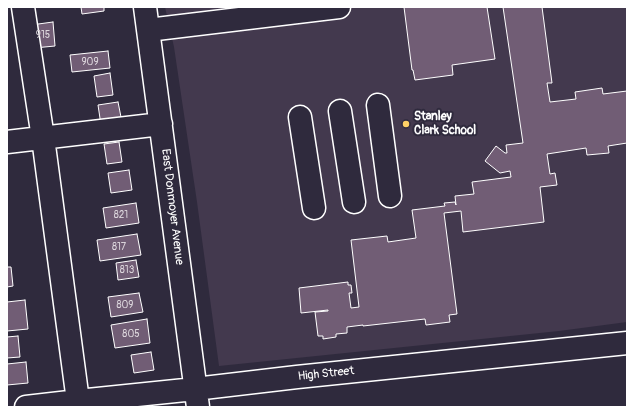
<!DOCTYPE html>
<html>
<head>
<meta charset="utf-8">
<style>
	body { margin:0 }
	#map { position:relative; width:634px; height:414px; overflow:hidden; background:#2f2a3d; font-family:Pangolin,sans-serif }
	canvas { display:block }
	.frame { position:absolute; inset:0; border:8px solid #fff; pointer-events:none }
</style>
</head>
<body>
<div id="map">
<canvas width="634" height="414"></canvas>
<div class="frame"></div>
</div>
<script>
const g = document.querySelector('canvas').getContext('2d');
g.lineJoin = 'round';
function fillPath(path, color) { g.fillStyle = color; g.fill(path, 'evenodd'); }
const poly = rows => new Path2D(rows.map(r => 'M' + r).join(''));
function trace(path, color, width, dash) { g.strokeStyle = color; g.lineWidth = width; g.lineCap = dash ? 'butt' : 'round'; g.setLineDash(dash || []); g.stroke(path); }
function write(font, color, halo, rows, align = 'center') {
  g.font = font + ' Pangolin,sans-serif'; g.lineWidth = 4; g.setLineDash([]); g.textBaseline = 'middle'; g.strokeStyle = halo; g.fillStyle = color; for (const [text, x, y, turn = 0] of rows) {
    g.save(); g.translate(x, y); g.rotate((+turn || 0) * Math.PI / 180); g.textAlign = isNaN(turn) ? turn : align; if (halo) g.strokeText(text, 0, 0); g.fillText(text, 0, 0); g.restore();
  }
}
fillPath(poly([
	[165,7,627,7,627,322,559,331,219,366,197,202,174,47]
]), '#43394e');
const building = poly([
	[81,7,104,7,104,11,82,14,81,7],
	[404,7,487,7,495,59,452,65,453,75,415,80,413,70,412,70,404,7],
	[503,7,542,7,552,83,547,83,550,102,576,99,575,92,602,88,603,94,627,91,627,143,608,146,609,153,587,155,586,148,547,154,550,174,555,173,557,185,540,187,544,222,463,232,461,211,444,213,457,314,449,315,450,322,426,325,425,319,363,326,363,325,347,327,347,333,336,334,336,337,323,339,323,336,318,336,315,312,328,311,328,310,301,313,299,288,348,282,348,285,351,285,352,293,349,293,351,308,359,307,351,240,387,236,388,242,416,238,412,210,445,206,444,203,455,202,456,205,455,196,474,194,472,182,511,177,510,171,500,173,485,161,496,146,505,153,507,153,506,145,523,143,503,7],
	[53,22,55,46,34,48,31,25,53,22],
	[108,51,110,68,72,72,70,55,108,51],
	[110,73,113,95,97,97,94,76,110,73],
	[118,102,122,122,101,125,98,105,118,102],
	[119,142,122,162,107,164,104,144,119,142],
	[129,170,132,190,111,193,108,173,129,170],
	[136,203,139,223,106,228,103,208,136,203],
	[137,234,141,255,100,261,97,240,137,234],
	[136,260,139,277,118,280,116,263,136,260],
	[7,267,11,267,13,286,7,287,7,267],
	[139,293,143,312,111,317,108,297,139,293],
	[25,300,28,329,7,331,7,302,25,300],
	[147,319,150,343,115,348,111,325,147,319],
	[18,336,20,357,7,358,7,337,18,336],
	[151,352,154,370,134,373,131,355,151,352],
	[26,362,28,383,7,385,7,364,26,362]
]);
fillPath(building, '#715d75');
trace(building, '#fff', 1);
const minor = poly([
	[23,7,43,138,78,401],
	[145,7,198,407],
	[148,30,339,7],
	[378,105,390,196],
	[340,111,354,202],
	[300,117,314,208],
	[7,142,161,124],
	[26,407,78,401,195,389,297,377,627,343]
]);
trace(minor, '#fff', 25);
trace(minor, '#2f2a3d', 22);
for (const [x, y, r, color] of [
	[406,124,4,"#ffd166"]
]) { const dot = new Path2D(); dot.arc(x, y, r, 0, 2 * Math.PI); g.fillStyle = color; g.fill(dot); trace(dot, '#2f2a3d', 1.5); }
write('10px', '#dcd6dc', null, [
	["915",43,35],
	["909",90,62],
	["821",121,215],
	["817",119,247],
	["813",127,270],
	["809",125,305],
	["805",131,334]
]);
write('bold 12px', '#fff', '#2f2a3d', [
	["Stanley",414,117],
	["Clark School",414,131]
], 'left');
write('12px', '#fff', '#2f2a3d', [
	["East Donmoyer Avenue",172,207,83],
	["High Street",326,374,-6]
]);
</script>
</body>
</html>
